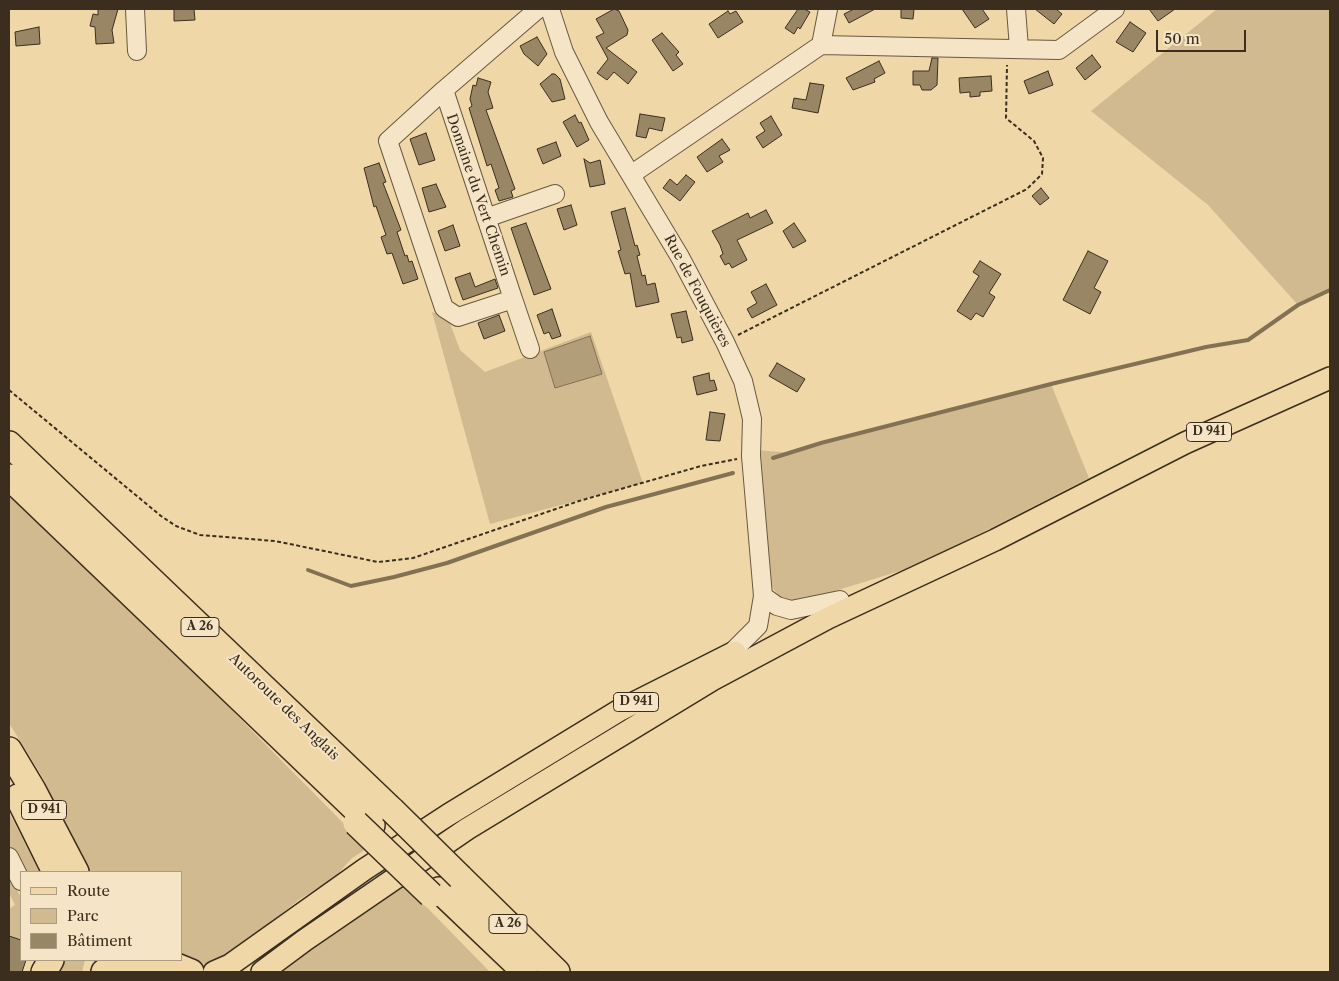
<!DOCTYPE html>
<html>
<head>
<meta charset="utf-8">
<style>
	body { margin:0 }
	#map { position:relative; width:1339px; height:981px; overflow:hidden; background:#efd7a7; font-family:"Libre Caslon Text",serif }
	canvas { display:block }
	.frame { position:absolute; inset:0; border:10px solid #3c2e1e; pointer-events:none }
	.legend { position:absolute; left:20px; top:871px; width:162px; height:90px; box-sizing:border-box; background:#f5e5c6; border:1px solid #ab9c83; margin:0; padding:6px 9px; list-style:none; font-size:15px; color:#3c2e1e }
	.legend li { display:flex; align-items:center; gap:10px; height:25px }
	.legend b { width:25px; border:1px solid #ab9c83 }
	.scale { position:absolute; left:1156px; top:30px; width:90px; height:22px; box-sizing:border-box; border:2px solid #3c2e1e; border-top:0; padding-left:6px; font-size:15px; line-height:18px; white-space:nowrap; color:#3c2e1e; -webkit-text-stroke:4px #f5e5c6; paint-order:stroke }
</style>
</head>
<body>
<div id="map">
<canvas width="1339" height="981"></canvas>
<div class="frame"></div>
<ul class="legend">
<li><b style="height:6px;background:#efd7a7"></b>Route</li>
<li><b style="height:14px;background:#d1ba90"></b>Parc</li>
<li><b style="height:14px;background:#998665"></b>Bâtiment</li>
</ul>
<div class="scale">50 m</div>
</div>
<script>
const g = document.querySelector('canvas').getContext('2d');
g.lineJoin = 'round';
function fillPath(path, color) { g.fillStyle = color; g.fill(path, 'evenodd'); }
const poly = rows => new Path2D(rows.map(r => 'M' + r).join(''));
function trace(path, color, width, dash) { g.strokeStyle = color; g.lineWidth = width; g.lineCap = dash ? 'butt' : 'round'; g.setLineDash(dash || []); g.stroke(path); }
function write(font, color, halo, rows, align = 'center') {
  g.font = font + ' "Libre Caslon Text",serif'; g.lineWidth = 4; g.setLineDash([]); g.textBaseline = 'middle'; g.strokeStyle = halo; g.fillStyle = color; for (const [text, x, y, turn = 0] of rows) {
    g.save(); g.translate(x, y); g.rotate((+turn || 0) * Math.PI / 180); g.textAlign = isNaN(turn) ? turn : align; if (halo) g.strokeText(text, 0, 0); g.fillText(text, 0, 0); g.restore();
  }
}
fillPath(poly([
	[1217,9,1330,9,1330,290,1298,305,1208,205,1091,111],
	[432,312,448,318,460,350,485,372,591,332,643,483,490,524],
	[1051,384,1089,478,916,566,796,603,781,598,771,586,757,450,791,453],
	[9,495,185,663,368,848,352,858,334,878,300,899,247,941,210,966,192,966,181,960,181,872,88,872,43,778,9,723],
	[9,814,14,822,39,872,22,872,9,847],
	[9,873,21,898,21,940,9,936,9,909,15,905,9,893],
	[405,885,490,972,278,972],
	[55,960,85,960,82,972,50,972]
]), '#d1ba90');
const water = poly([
	[590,336,602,374,555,388,544,352,590,336]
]);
fillPath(water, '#b29e78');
trace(water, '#837154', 1);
trace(poly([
	[773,458,821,443,1051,384,1206,347,1248,340,1298,305,1330,290],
	[308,570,351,586,394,577,447,563,606,507,733,473]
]), '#837154', 4);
const building = poly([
	[98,9,118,9,112,30,114,43,96,44,95,27,90,26,93,14,98,15,98,9],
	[174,9,194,9,195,20,174,21,174,9],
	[614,9,619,11,628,30,627,35,606,48,637,72,628,84,614,72,607,80,597,73,608,59,596,37,604,33,596,19,614,9],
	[798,9,804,9,810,12,800,29,798,27,794,34,785,28,798,9],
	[854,9,875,9,849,23,844,14,854,9],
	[901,9,914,9,913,19,901,18,901,9],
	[962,9,982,9,989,19,975,28,962,9],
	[1035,9,1056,9,1062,14,1054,24,1035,9],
	[1149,9,1175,9,1158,21,1149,9],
	[728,11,730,14,736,11,743,22,718,38,709,24,728,11],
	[1130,22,1146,33,1133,52,1116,42,1130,22],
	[39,27,40,44,16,46,15,32,39,27],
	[662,33,679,52,676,55,683,64,673,71,652,40,662,33],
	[537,37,547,54,538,66,524,54,520,46,537,37],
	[1092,55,1101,67,1085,80,1076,68,1092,55],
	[932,58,938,58,937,85,931,90,922,90,920,85,913,85,913,71,929,71,932,58],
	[879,61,885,73,874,79,875,82,853,90,846,78,879,61],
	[1048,71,1053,85,1029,94,1024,81,1048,71],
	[552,74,555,74,560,79,565,99,552,102,540,84,552,74],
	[991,76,992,91,980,92,980,96,970,97,970,92,960,93,959,78,991,76],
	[478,78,491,82,488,92,493,108,486,110,515,189,511,191,513,197,499,201,495,190,499,188,491,164,487,166,469,108,472,106,470,99,473,85,476,86,478,78],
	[810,83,824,85,818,113,792,108,794,98,806,100,810,83],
	[640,114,665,118,662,131,649,128,646,138,636,136,640,114],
	[575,115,579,123,581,122,589,140,577,147,563,122,575,115],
	[771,116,782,135,763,148,756,137,765,131,760,123,771,116],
	[426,133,435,160,419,165,410,139,426,133],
	[722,139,730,150,719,156,723,162,707,172,697,157,722,139],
	[556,142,561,156,543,164,537,149,556,142],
	[584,159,590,163,600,160,605,184,590,187,584,159],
	[379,163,386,182,383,183,401,230,397,232,405,256,407,255,409,262,412,261,418,279,403,284,392,253,387,254,381,237,386,235,376,206,374,207,364,168,379,163],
	[686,175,695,182,680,201,663,188,670,179,677,185,686,175],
	[436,184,446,207,429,212,422,188,436,184],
	[1041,188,1049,198,1040,205,1032,196,1041,188],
	[571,205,577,225,564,230,557,209,571,205],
	[625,208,635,246,637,245,640,255,637,256,642,276,645,275,647,285,655,283,659,302,636,307,630,273,625,274,618,251,621,250,611,212,625,208],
	[766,210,773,223,737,240,747,260,732,268,729,263,725,265,720,256,723,254,720,245,712,231,748,213,750,218,766,210],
	[526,223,551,289,534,295,511,228,526,223],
	[794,223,806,241,793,248,783,231,794,223],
	[453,225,460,246,445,251,438,231,453,225],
	[1088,251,1108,261,1094,288,1101,292,1090,314,1063,300,1088,251],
	[980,261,1001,274,989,293,995,297,983,317,976,313,971,320,957,311,979,276,973,272,980,261],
	[470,273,475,287,495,279,498,288,463,300,455,278,470,273],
	[766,284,777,305,752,318,747,309,757,303,751,292,766,284],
	[552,309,561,336,552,339,549,332,544,334,537,315,552,309],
	[686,311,693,340,682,343,681,337,677,338,671,314,686,311],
	[499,315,505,331,484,339,478,323,499,315],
	[777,363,805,379,797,392,769,376,777,363],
	[709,373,710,381,714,380,717,390,697,395,693,377,709,373],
	[710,412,725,414,720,441,706,440,710,412],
	[9,936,21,940,21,960,26,960,22,972,9,972,9,936]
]);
fillPath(building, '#998665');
trace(building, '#3c2e1e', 1);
const minor = poly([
	[135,9,137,51],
	[550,9,564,52,599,122,680,257,725,342,743,381,752,419,751,456,763,596,758,626,728,656],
	[1016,9,1019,48],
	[821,45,828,9],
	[444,90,513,299,458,317,444,308,388,141,444,90,538,9],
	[632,174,821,45,1059,50,1115,9],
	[486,218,555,194],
	[513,299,530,349],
	[763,596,777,606,791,610,840,600],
	[9,857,21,881]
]);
const major = poly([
	[214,972,230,965,365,869,448,815,620,710,735,652],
	[262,972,305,940,467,829,712,680,828,618,995,540,1185,443,1330,378]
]);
const highway = poly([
	[9,444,392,810],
	[9,477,372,825],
	[9,750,33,790,76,872],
	[18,797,55,872],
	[460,877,557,972],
	[439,890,525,972],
	[44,972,51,960],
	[104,972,134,961,152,960,169,963,191,972]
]);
trace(minor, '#695840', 20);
trace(major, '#3c2e1e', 24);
trace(highway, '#3c2e1e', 28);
trace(poly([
	[738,335,1027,189,1042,174,1043,158,1034,141,1006,118,1007,65],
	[9,390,161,516,176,526,200,535,275,541,378,562,413,558,579,501,701,466,737,459]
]), '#3c2e1e', 2, [4, 2.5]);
trace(minor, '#f5e5c6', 18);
trace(major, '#efd7a7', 21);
trace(highway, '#efd7a7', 25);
const highwayBridge = poly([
	[392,810,460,877],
	[356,823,431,895]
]);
trace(highwayBridge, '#3c2e1e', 28, []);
trace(highwayBridge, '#efd7a7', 25);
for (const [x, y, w] of [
	[1209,432,45],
	[200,627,38],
	[636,702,45],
	[44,810,45],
	[508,924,38]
]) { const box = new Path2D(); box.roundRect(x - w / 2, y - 9.5, w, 19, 4); g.fillStyle = '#f5e5c6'; g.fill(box); trace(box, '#3c2e1e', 1); }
write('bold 12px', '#3c2e1e', null, [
	["D 941",1209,432],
	["A 26",200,627],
	["D 941",636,702],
	["D 941",44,810],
	["A 26",508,924]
]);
write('14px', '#3c2e1e', '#f5e5c6', [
	["Domaine du Vert Chemin",478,195,71],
	["Rue de Fouquières",697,291,62],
	["Autoroute des Anglais",284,707,44]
]);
</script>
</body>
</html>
